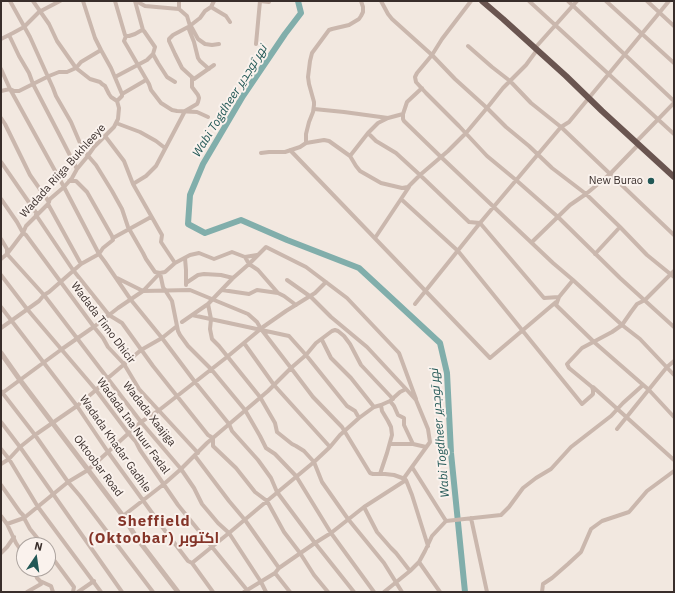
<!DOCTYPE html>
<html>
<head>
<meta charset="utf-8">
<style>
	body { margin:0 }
	#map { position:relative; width:675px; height:593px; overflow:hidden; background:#f2e8e0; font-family:"IBM Plex Sans",sans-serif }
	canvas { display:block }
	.frame { position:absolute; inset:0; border:2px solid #392e2b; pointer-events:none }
	.north { position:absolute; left:16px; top:537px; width:40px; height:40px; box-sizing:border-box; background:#faf2ed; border:1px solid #ada49f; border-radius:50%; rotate:13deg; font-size:11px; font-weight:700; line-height:16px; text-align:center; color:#392e2b }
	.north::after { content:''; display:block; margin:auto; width:14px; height:18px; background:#225856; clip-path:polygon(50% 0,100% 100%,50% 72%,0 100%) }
</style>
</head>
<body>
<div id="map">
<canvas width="675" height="593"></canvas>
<div class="frame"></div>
<div class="north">N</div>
</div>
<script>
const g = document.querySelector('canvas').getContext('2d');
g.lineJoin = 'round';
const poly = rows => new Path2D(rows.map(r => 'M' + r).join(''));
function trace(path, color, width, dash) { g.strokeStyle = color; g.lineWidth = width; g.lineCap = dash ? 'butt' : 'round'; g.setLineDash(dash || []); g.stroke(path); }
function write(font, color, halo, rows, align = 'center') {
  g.font = font + ' "IBM Plex Sans",Cairo,sans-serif'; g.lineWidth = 4; g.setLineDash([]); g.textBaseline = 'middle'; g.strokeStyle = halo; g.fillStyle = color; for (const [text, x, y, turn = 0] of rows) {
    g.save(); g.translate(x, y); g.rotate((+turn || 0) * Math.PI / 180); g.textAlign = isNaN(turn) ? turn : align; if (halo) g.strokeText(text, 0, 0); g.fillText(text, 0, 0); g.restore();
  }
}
trace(poly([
	[298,1,301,13,285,34,243,96,203,164,190,195,188,224,205,233,241,220,287,240,359,268,440,343,447,373,451,453,465,592]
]), '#81aeab', 6);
trace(poly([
	[10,1,30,37,53,88,56,96,71,122,83,150,96,165,112,191,122,209,128,227,143,253,146,259,155,272,160,273,163,287,172,301,178,331,180,335,188,346,211,369,245,410,260,436,266,448,275,454,296,476,331,533,374,592],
	[33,1,49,24,57,41,76,68,90,79,100,82,102,84,105,86,109,94,111,97,117,101],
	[115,1,125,35,127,36,129,36,135,34,142,30,144,31,155,47,153,54,158,63,167,77,175,82],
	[135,1,143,30],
	[136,1,145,6,179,9],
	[179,1,179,9,187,16,190,26,192,28,198,39,205,44,212,45,219,44],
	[260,1,269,2],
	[381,1,388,14,392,19,432,55,417,73,415,77,416,82,426,93,459,126,487,156,516,180,558,217,620,278,674,327],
	[471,1,442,39,432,55,455,79,487,108,503,88,526,65,537,50],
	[529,1,674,134],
	[568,1,674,101],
	[606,1,674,63],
	[647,1,674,26],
	[211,7,226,16,230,22],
	[191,25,200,18,205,11,211,7,214,1],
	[190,26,173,35,169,39,169,41,175,54,182,68,194,79,214,65],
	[188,27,194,42,198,58,200,61,209,69],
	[9,35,19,56,29,73,33,84,58,132,77,169],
	[126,36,124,41,127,46,149,84,151,90,161,103,172,110,177,111,197,112,208,117],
	[1,39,13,33,24,27,39,12,60,1],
	[256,44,260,1],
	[468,46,492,67,510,81,531,103,561,127,674,235],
	[535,48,577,1],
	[1,69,10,89,64,187,99,254,105,262,131,300,162,338,195,382,229,424,232,431,258,460,271,478,277,492,315,543,354,592],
	[115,77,147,60,153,54],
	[422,88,407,102,403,114,403,119,404,121,441,157,553,263,573,280,622,325,640,339,674,375],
	[1,91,10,89,14,91,19,91,49,76,59,72,67,72,76,68,81,62,101,50],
	[122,94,146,80],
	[314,109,344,112,388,118],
	[1,118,5,124,30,175,49,202],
	[116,123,140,132,156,141,165,148],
	[368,133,376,141,396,153,420,175,448,151,466,133,487,108,506,127,529,146,552,168,586,194,620,227,647,255,674,277],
	[105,136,124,161,133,184,162,235,161,242,175,263],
	[636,142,674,103],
	[306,143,306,134,309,122,313,112,314,105,314,102,309,84,308,77,310,61,312,53,329,30,332,29,349,25,359,19,361,16,363,12,363,7,361,1],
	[290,150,490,358,556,302],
	[261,153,269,152,285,152,300,147,306,143,324,140,329,141,350,156,356,166,360,171,381,183,402,188,408,187,420,175,469,222,480,223,561,127,569,122,669,1],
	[350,156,368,133,378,123,388,118,403,114],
	[1,162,37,214],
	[69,181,76,181,87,192,112,236,113,240,103,248,99,254],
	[133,184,146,176,156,166,185,111,197,104,198,102,199,98,198,95,192,87,192,77],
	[1,199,17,222,23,233,26,235,94,327,103,338,108,347,124,364,139,389,198,453],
	[401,199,458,251,582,404,591,396,593,394,593,390,592,387,569,368,567,364,582,348,612,332,622,325,631,312,637,304,645,300,674,271],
	[48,204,81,264],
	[36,215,73,270,109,315,122,323,153,366,208,435,213,438,213,446,236,468,255,492,267,501,284,532,300,553,314,575,328,592],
	[113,238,151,217],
	[375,238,409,187],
	[1,239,7,249,7,254,44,295,141,422,181,469,194,488,202,504,218,523,229,533,261,582,266,592],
	[532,242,570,205,586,194,610,174,639,144],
	[595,254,620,227],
	[245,257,249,264,258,270,278,293],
	[185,258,186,270,186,285],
	[1,259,7,254,23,233,26,226,48,204,50,199,64,187,72,178,77,169,87,157,94,147,114,127,118,119,119,108,117,101,122,96,122,94,111,68,101,50,95,38,83,1],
	[1,275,27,309,96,390,129,434,136,442,140,450,178,505,212,547,247,590,247,592],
	[117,278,143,291,190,290,248,314,257,322,261,329,291,368,313,397,342,427,370,473,373,474,385,474,394,475,405,479],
	[287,280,311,297,331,317,367,347,406,389],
	[573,280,559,297,556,305,594,342,649,390,674,417],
	[186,283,198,275,204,274,221,275,233,278],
	[222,290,249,294,257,290,278,293,284,296,296,305],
	[208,304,211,319,210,329,212,339,219,346,260,397,275,423,277,432,292,444,296,446,304,451,314,462,322,482,348,519,384,563,402,592],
	[415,304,480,223,544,298,559,297],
	[1,307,77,406,108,452,163,528,188,561,192,563,213,592],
	[192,315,289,336,306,355,347,406,355,411,359,418],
	[182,322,208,304,233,278,249,264,266,247,306,267,347,298,399,353,416,399],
	[1,328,39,301,44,295,49,292,81,264,99,254],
	[322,340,331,358,351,378,374,407],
	[244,343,274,385,330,447],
	[593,387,674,460],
	[1,391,35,435,68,482,80,496,153,592],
	[1,394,62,349,95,326,118,308,143,291,160,273,165,272,175,263,190,255,199,253,214,259,232,252,245,257,257,255],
	[390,401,394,406,398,415,404,418,404,425,413,444],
	[1,422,20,447,122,592],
	[617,429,667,367,674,361],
	[390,444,413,444,426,447],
	[1,449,9,459,38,507,101,592],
	[195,456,229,501,245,520,279,568],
	[1,464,9,459,20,447,35,435,77,406,96,390,108,378,141,350,162,338,177,326],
	[412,467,446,521],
	[380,474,387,453,392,435,391,427,388,421,382,411,381,405],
	[1,485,20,512,23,515,24,518,30,529,43,545],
	[364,507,377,532,391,548,396,553,410,571],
	[1,516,7,524,16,543,24,555],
	[123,516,164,484,181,469,207,443,268,391,291,368,306,355,316,343,332,331,335,330,338,331,344,336,350,344,361,365,393,399],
	[471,518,487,592],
	[446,521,501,515,509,507,523,488,536,478,551,469,571,447,611,416,623,403,643,385],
	[7,524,24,518,68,482,88,470,141,422,158,411,227,357,263,327,286,311,315,293,326,282],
	[48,552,74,587,73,592],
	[1,553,7,547,14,537],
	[419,562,440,592],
	[192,563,229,533,267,501,314,462,330,447,340,435,359,418,374,407,381,405,390,401,400,392,406,389,416,400,428,429,430,442,404,478],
	[33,569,37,578,40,581,51,586,53,592],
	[275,573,290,592],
	[27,592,41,584,40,581],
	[78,592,94,581],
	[244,592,275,573,279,568,315,543,331,533,364,507,406,480,412,495,428,546],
	[384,592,410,571,419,562,425,551,432,536,446,521],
	[542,592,543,584,552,578,568,564,581,552,591,529,602,521,629,512,647,491,674,471]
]), '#cab7ad', 4);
trace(poly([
	[1,353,20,380,123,516,136,537,178,592]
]), '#cab7ad', 5);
trace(poly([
	[482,1,503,19,566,76,602,111,674,177]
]), '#6a5550', 6);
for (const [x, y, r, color] of [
	[651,181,4,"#225856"]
]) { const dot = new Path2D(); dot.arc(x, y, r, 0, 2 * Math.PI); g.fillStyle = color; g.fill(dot); trace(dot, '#faf2ed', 1.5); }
write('11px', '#392e2b', '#faf2ed', [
	["Wadada Riiga Bukhleeye",63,171,-48],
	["Wadada Timo Dhicir",103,323,53],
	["Wadada Xaajiga",149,414,52],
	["Wadada Ina Nuur Fadal",133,426,54],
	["Wadada Khadar Gadhle",115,444,55],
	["Oktoobar Road",98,466,53]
]);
write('11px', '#392e2b', '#faf2ed', [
	["New Burao",643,181]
], 'right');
write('italic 12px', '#225856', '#faf2ed', [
	["Wabi Togdheer نهر توجدير",230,101,-58],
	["Wabi Togdheer نهر توجدير",440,433,-95]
]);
g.letterSpacing = '1px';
write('bold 15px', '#843428', '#faf2ed', [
	["Sheffield",154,522],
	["(Oktoobar) اكتوبر",154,539]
]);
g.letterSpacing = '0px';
</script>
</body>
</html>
